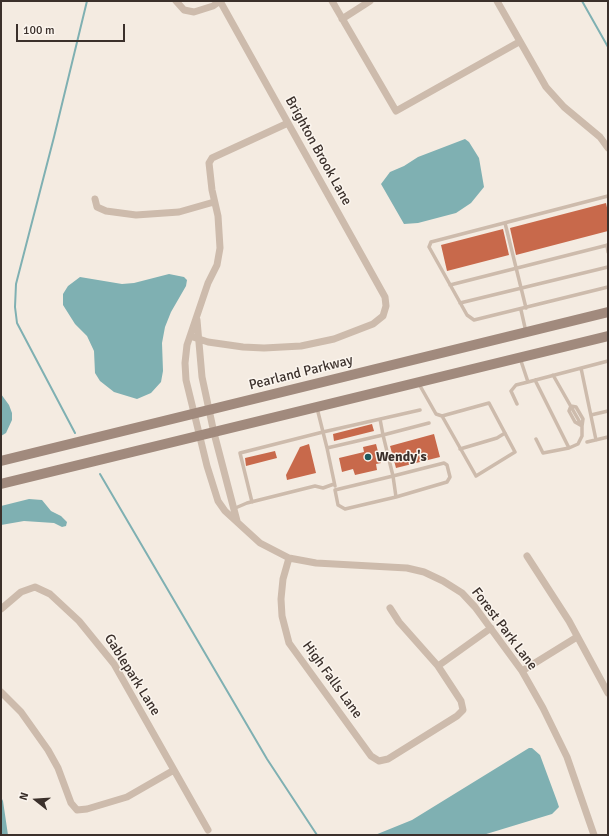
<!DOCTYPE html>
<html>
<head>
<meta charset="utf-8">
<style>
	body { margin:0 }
	#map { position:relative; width:609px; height:836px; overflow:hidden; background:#f4ebe1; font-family:Signika,sans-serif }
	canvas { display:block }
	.frame { position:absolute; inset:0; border:2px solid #3b302b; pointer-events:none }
	.north { position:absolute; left:16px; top:780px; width:40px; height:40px; -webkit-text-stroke:3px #fbf5ee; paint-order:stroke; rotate:287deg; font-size:11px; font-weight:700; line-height:16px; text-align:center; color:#3b302b }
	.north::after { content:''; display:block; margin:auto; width:14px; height:18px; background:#3b302b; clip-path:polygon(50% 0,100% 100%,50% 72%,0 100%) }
	.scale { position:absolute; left:16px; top:24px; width:109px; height:18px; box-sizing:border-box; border:2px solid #3b302b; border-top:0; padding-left:5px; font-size:12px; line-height:14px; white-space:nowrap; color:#3b302b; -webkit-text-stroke:3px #fbf5ee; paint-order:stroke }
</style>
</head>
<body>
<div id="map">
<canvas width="609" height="836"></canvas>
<div class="frame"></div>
<div class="north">N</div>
<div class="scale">100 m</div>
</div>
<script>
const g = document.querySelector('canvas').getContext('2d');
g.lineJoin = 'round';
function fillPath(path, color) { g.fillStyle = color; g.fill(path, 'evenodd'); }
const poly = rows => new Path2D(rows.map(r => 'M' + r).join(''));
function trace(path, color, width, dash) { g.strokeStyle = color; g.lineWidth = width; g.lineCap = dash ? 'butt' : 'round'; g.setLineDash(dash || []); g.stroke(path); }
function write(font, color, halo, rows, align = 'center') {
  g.font = font + ' Signika,sans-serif'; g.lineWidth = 3; g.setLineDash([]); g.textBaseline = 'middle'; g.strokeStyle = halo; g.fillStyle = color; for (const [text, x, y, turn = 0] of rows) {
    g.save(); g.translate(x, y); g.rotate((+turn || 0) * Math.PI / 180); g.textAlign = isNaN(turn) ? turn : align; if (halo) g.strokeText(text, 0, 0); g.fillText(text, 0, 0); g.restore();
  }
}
fillPath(poly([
	[465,139,469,142,479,158,484,187,471,203,456,213,418,223,404,224,381,184,390,172,404,166,418,157],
	[169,274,184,277,187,280,186,286,171,312,165,327,162,343,163,371,161,382,151,393,137,399,114,392,100,381,95,373,94,351,87,336,75,324,63,305,63,294,68,286,80,277,122,284,134,283],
	[1,394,9,405,12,413,12,420,6,433,1,436],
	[29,499,42,500,51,511,61,516,67,522,66,526,62,527,54,523,24,521,1,525,1,506],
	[529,748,532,748,540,755,557,801,559,807,552,814,483,835,375,835,412,820],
	[1,797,3,801,8,835,1,835]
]), '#7fb0b2');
trace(poly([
	[582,1,608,47],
	[75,433,17,323,15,307,16,284,54,137,87,1],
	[100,474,267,759,317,835]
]), '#7fb0b2', 2);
fillPath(poly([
	[606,203,608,212,608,231,516,255,510,228],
	[503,229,509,255,447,271,441,245],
	[372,424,374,431,334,441,333,434],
	[434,434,440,457,396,468,390,446],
	[309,444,316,473,287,480,286,475,300,447],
	[376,444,381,463,376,464,377,470,355,475,353,469,342,472,339,458,364,452,363,447],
	[275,451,277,458,246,466,245,458]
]), '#c8694b');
trace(poly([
	[608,196,431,242,429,247,467,315,474,320,608,287],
	[505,223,526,308],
	[607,245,608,252],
	[450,285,608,245],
	[460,303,608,267],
	[521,310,526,332],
	[520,358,528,382,608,361],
	[581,368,596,440],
	[535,380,569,448],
	[419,384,436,414,442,416,489,403,515,452,476,476,442,416],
	[517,404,511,391,516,385,528,382],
	[571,406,576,407,583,419,582,426,575,422,569,411,571,406],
	[317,408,323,432,420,410],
	[591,415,608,411],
	[380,419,383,435,429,423],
	[536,439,543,453,569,448,578,444,582,436,582,426,553,375],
	[587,442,608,437],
	[327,448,335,486],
	[460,449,497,438,505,433],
	[252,502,240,453,323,432,327,448,383,435,393,476,444,463,447,465,450,477,447,482,396,497,393,476,335,490,338,505,345,509,396,497],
	[233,509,247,503,315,486,323,488,334,484]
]), '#cdbbac', 3.5);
trace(poly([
	[176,1,184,10,194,12,213,6,220,1],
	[332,1,396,111,519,42],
	[497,1,546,87,564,107,600,137,608,148],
	[342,19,370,1],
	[288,123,212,158,209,163,212,190,218,216,220,248,217,265,208,283,187,345,185,363,186,380,207,466,218,501,225,511,260,543,289,558,316,563,407,568,424,572,443,581,462,593,475,607,522,671,543,708,567,757,594,835],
	[95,199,97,207,106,211,136,215,179,212,214,202],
	[197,320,202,377,214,433,237,521],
	[190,336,208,342,243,347,264,348,301,346,334,339,373,324,383,316,386,306,385,297,220,1],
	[527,556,569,621,608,693],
	[289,558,283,579,281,599,282,616,289,643,371,756,379,761,388,759,457,716,463,710,461,701,438,666,399,622,390,608],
	[1,609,21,592,35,587,50,594,79,621,114,664,208,830],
	[438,666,491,628],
	[522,671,577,637],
	[1,692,21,712,48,750,58,768,71,803,77,810,87,809,127,797,174,770]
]), '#cdbbac', 7);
trace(poly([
	[1,461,608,312],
	[1,484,608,336]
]), '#a18a7d', 10);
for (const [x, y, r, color] of [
	[368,457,4,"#1f5a5e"]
]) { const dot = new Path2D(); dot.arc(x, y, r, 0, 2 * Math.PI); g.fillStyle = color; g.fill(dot); trace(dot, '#fbf5ee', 1.5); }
write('14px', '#3b302b', '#fbf5ee', [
	["Brighton Brook Lane",318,151,61],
	["Pearland Parkway",301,373,-14],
	["Forest Park Lane",504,629,53],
	["Gablepark Lane",132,675,58],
	["High Falls Lane",332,680,54]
]);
write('bold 14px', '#3b302b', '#fbf5ee', [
	["Wendy's",376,457]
], 'left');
</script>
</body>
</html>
